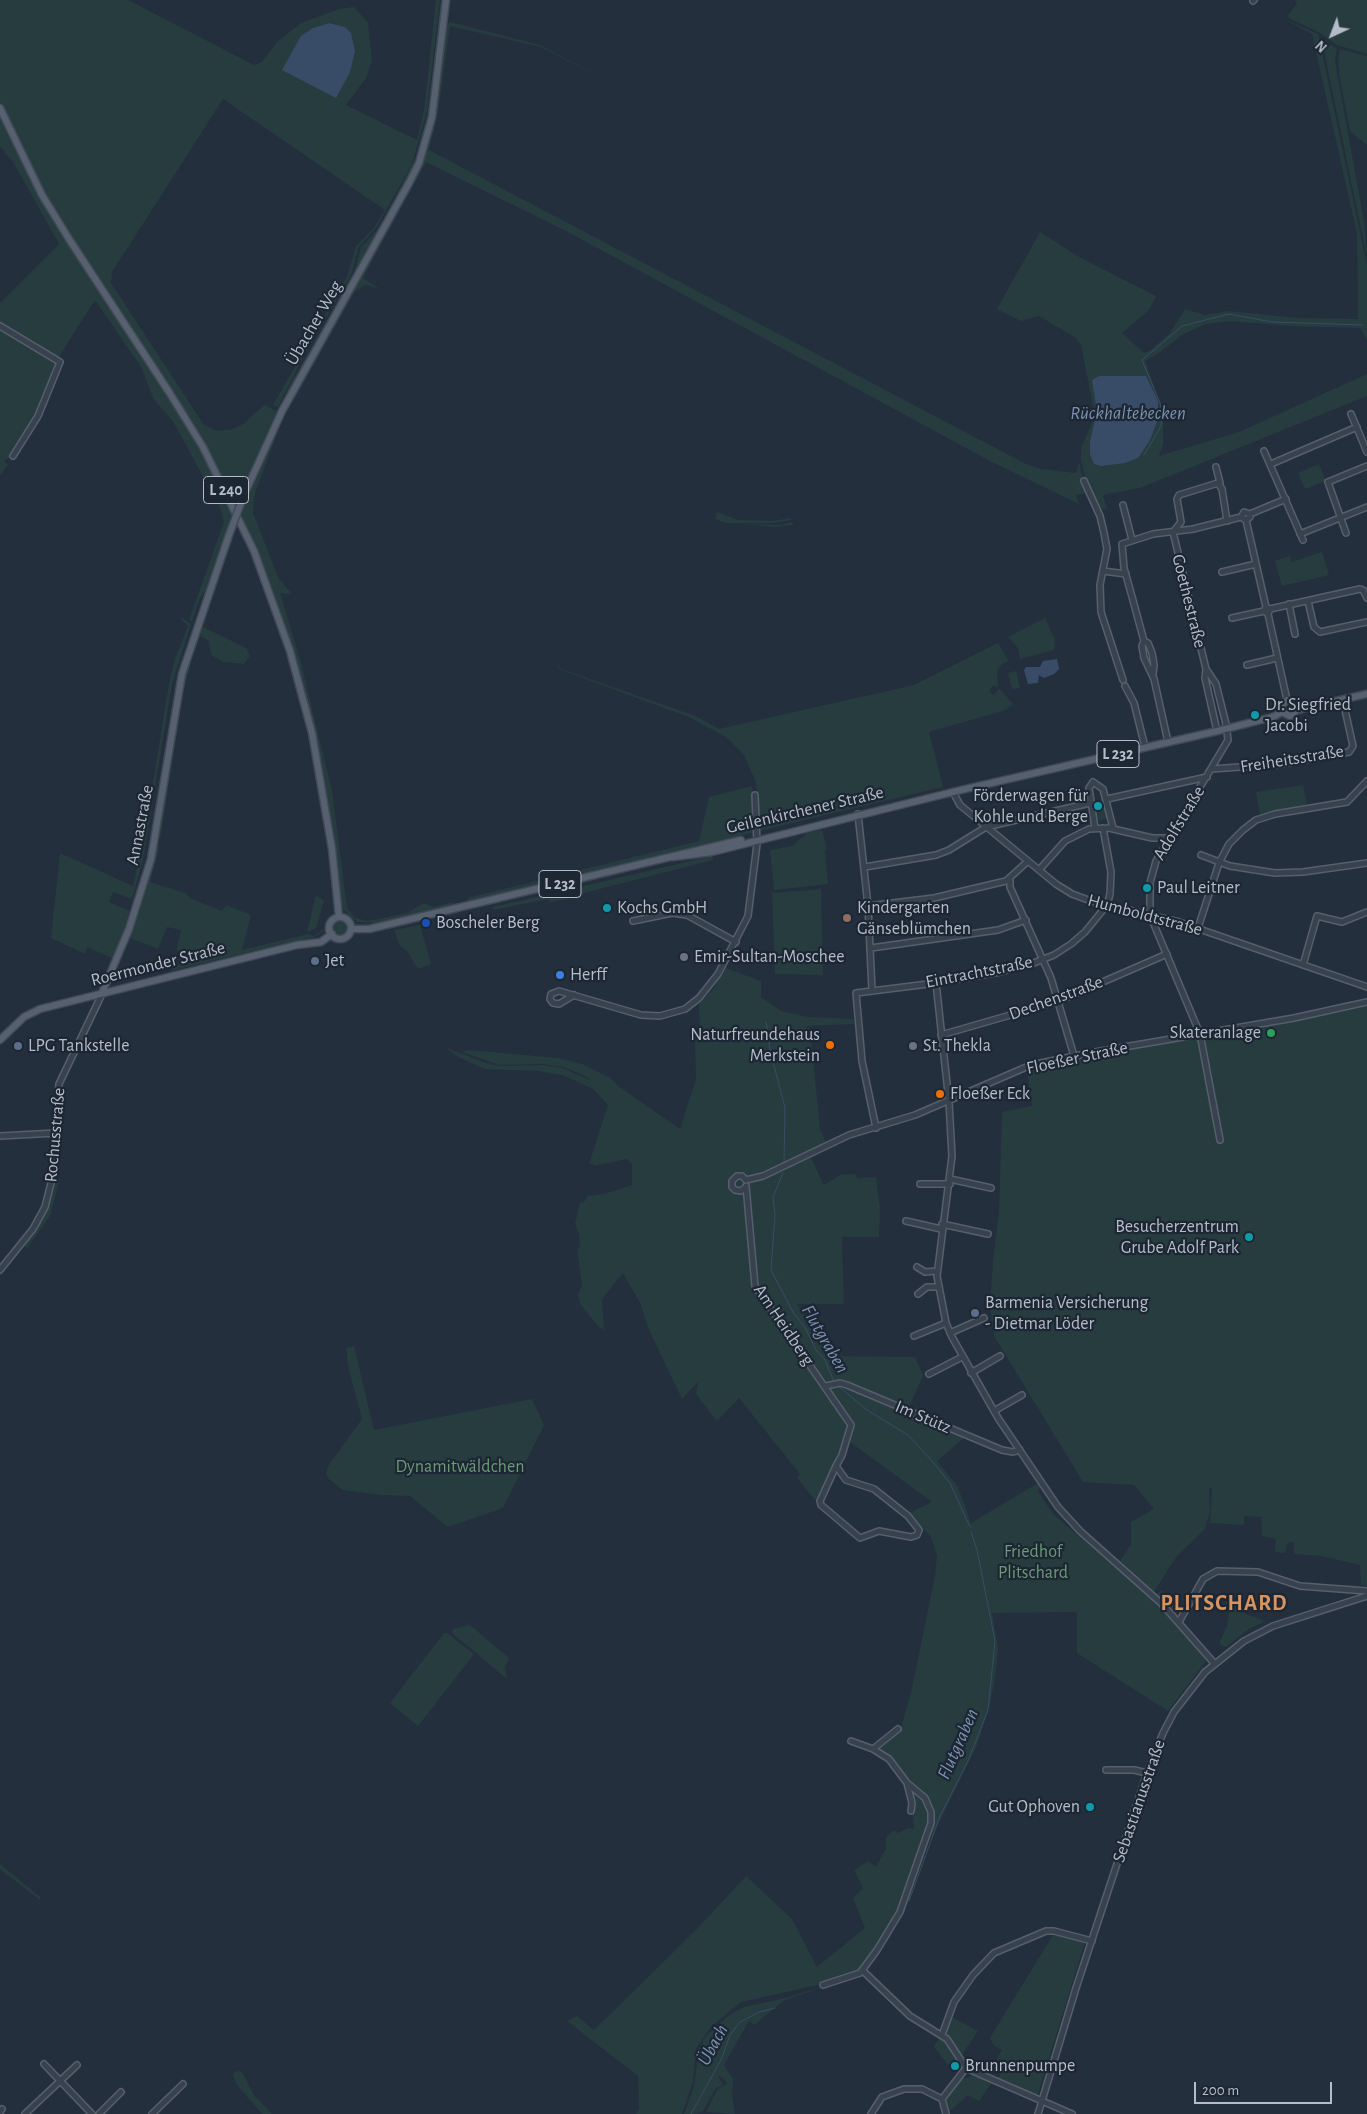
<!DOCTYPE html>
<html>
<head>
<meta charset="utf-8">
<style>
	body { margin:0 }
	#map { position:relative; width:1367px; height:2114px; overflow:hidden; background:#242f3e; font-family:"Alegreya Sans",sans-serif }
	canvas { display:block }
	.north { position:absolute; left:1307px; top:10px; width:50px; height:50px; -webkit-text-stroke:4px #1d2633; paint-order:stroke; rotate:223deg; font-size:14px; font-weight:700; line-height:20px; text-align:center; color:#b4bcc9 }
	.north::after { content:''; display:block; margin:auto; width:18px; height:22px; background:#b4bcc9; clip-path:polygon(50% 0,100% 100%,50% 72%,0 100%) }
	.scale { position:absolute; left:1194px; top:2082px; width:138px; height:22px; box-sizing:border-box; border:2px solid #b4bcc9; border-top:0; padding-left:6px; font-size:15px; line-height:18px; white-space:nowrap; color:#b4bcc9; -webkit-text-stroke:4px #1d2633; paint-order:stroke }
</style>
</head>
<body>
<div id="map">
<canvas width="1367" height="2114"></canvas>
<div class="north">N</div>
<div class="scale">200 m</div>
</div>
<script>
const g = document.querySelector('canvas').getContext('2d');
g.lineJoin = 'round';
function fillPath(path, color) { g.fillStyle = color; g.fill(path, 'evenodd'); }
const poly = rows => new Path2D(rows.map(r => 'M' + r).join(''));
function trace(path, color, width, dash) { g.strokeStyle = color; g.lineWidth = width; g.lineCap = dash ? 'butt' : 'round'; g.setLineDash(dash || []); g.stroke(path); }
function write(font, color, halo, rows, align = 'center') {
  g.font = font + ' "Alegreya Sans",sans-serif'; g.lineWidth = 4.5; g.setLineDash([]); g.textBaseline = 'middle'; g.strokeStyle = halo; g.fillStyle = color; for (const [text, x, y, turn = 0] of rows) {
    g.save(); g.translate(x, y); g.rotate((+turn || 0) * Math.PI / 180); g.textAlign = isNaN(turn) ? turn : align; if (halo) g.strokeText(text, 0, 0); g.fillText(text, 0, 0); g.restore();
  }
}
fillPath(poly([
	[0,0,128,0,254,65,262,62,277,42,301,23,339,9,354,7,368,23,372,60,366,78,346,105,417,140,424,111,436,0,440,0,427,111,412,164,377,227,358,248,352,273,302,359,278,407,273,405,347,277,356,246,373,229,385,210,223,99,112,272,111,283,204,425,217,431,233,429,245,423,264,405,277,411,236,504,233,500,231,505,233,512,205,591,200,598,192,621,189,620,224,522,220,508,174,423,153,398,141,367,95,300,58,358,41,408,19,451,4,461,8,464,0,476,0,303,59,244,12,160,0,147],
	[329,23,345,27,354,41,313,28],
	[441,0,444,0,430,114,420,154,409,179,281,406,289,387,354,273,361,247,380,227,416,157,428,112],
	[1295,0,1367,0,1367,54,1337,45,1320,33,1287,17,1297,3],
	[1282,18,1318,34,1367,265,1367,340,1360,328,1291,326,1230,321,1206,324,1182,335,1160,352,1145,361,1163,411,1163,444,1159,456,1239,432,1367,374,1367,396,1140,488,1103,495,1107,509,1099,510,1087,485,1081,460,1081,448,1092,423,1094,411,1081,345,1076,338,1039,316,1021,321,997,309,1040,232,1081,258,1156,296,1149,310,1122,333,1144,353,1151,350,1170,333,1185,309,1205,315,1229,311,1298,318,1358,319,1357,234,1312,34],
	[450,22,540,45,609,82,541,47,450,26,438,112,429,150,1024,463,1041,469,1076,473,1079,462,1084,484,1088,493,1076,495,1079,504,990,461,568,232,426,162,363,278,380,289,366,285,355,291,295,398,291,404,288,405,423,160,437,104,446,26],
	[1325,41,1337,49,1335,58,1337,73,1364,221,1367,257,1322,42],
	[1340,49,1367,56,1367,145,1350,131,1339,74,1338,60],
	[284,415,255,493,253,513,279,579,292,594,280,593,300,659,332,791,347,908,355,918,368,921,407,913,424,903,433,907,453,902,454,905,375,923,357,922,343,909,326,788,302,683,278,604,241,514,256,473],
	[1319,464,1326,481,1305,489,1298,473],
	[717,512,738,520,772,521,791,518,791,520,774,523,726,523,715,519],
	[792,522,793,525,774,527,747,524,782,525],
	[1322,552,1329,575,1282,586,1275,561,1290,556,1291,562],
	[181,617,191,624,172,684,143,859,132,899,113,892,109,902,130,911,114,959,87,947,85,954,51,938,60,853,133,886,145,831,169,684,175,659,188,626,180,618],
	[1045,618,1055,640,1054,650,1020,659,1018,648,1008,637],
	[201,626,246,648,250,656,244,664,224,662,211,655,209,641,200,636,195,647,183,693,180,686,198,635,200,635],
	[998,643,1009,661,1002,664,997,671,998,687,992,686,989,692,994,695,999,688,1013,704,1006,710,929,732,943,787,759,831,758,794,755,780,744,755,726,737,689,717,561,670,557,666,564,653,558,665,561,669,698,717,719,729,914,685],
	[1016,671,1020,688,1012,689,1008,673],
	[179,697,181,701,180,712,160,840,158,833],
	[1303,785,1307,804,1260,814,1256,792],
	[752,786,755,832,468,901,467,898,699,841,709,797],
	[1104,800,1108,818,1099,821,1094,802],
	[822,830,827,849,825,850,828,884,774,890,770,850,792,846,807,833],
	[157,842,159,849,150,882,185,893,190,898,222,911,226,905,251,915,242,950,308,934,314,936,325,928,323,932,314,937,170,971,180,963,177,947,181,930,167,927,158,949,128,937],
	[712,856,713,860,584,893,583,895,549,903,549,899,493,910,493,907],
	[821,889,823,975,775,974,772,893],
	[316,895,324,901,316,928,307,932],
	'333 928a7 7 0 1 1 14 0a7 7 0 1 1-14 0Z',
	[420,925,431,964,418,969,407,951,400,946,394,930],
	[726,968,761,981,761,997,781,1011,808,1017,853,1019,854,1024,806,1026,806,1028,810,1028,820,1129,829,1148,811,1158,824,1185,840,1175,856,1174,857,1178,876,1177,880,1208,879,1237,842,1237,844,1304,797,1304,830,1356,915,1357,923,1375,907,1412,966,1436,937,1461,958,1487,971,1523,1038,1483,1040,1486,1038,1491,1054,1515,1154,1599,1191,1640,1206,1661,1168,1711,1077,1653,1077,1612,992,1613,998,1648,996,1671,990,1705,977,1745,933,1835,928,1833,899,1916,861,1970,825,1984,822,1982,822,1984,741,2002,712,2026,696,2048,693,2082,682,2114,636,2114,639,2109,638,2076,567,2021,577,2016,594,2030,695,1931,746,1876,792,1919,817,1967,865,1928,853,1898,863,1888,854,1870,868,1861,876,1867,886,1849,886,1838,894,1830,898,1833,908,1828,914,1829,912,1799,897,1773,898,1768,874,1749,895,1734,901,1727,911,1693,935,1576,937,1556,931,1537,909,1513,932,1502,850,1442,851,1439,846,1436,818,1500,815,1500,797,1478,800,1474,796,1469,739,1398,719,1419,716,1420,696,1394,698,1382,682,1399,650,1332,640,1303,623,1273,602,1299,604,1330,599,1327,580,1304,578,1295,582,1285,577,1249,580,1246,579,1234,575,1224,580,1203,585,1201,587,1196,604,1194,632,1185,632,1164,627,1159,593,1166,593,1163,589,1164,608,1105,593,1089,563,1075,537,1071,485,1069,460,1058,446,1048,487,1063,499,1066,543,1065,562,1068,592,1081,585,1076,563,1067,543,1064,499,1065,462,1052,468,1050,558,1058,582,1064,610,1078,618,1086,680,1129,696,1079,695,1040,700,1035,699,1004,711,992],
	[1367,1004,1367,1586,1361,1585,1360,1565,1321,1556,1294,1554,1294,1542,1288,1542,1285,1553,1275,1552,1276,1539,1262,1536,1261,1517,1244,1516,1244,1525,1210,1523,1212,1488,1209,1488,1210,1512,1205,1529,1176,1557,1154,1592,1120,1561,1131,1544,1131,1522,1154,1509,1134,1485,1083,1482,994,1336,990,1305,993,1261,999,1212,1002,1112,1032,1106,1027,1069,1032,1066],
	[60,1178,50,1216,27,1248,23,1245,38,1227,51,1199,55,1179],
	[354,1346,374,1430,532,1399,544,1425,503,1508,448,1527,410,1496,382,1495,343,1490,329,1479,326,1474,328,1466,362,1419,348,1366,346,1348],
	[1161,1590,1183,1606,1175,1614,1157,1595],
	[1227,1601,1242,1605,1240,1612,1265,1621,1246,1631,1226,1647,1220,1645,1220,1641,1227,1626,1229,1612,1223,1609],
	[470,1625,509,1658,505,1667,507,1679,452,1633,453,1629],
	[444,1633,447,1633,474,1654,418,1726,390,1703],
	[0,1864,40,1897,40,1900,0,1869],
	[1054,1933,1085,1942,1037,2097,997,2080,1005,2064,996,2060,1002,2050,993,2045,990,2038],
	[830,1984,783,2001,754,2025,749,2021,724,2065,733,2079,732,2096,735,2114,706,2112,717,2090,727,2084,724,2079,718,2075,723,2085,716,2088,703,2111,695,2114,684,2114,694,2086,699,2050,705,2037,729,2015,744,2007,786,1998],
	[950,2016,978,2031,960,2058,947,2035,947,2021],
	[940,2036,956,2060,948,2065,934,2047],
	[238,2071,242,2072,254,2095,272,2114,262,2114,237,2085,233,2075,234,2072],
	[973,2073,992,2082,979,2101,968,2095,948,2113,946,2102,949,2094,962,2078,969,2078]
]), '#263c3f');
fillPath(poly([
	[329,23,345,27,351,33,355,51,350,72,336,98,282,70,301,36,313,28],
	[1099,376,1146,376,1158,401,1158,419,1150,440,1138,458,1125,463,1101,466,1094,464,1090,454,1090,442,1097,411,1092,380],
	[1057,659,1059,669,1054,674,1044,678,1039,675,1038,683,1028,684,1024,670,1026,667,1040,667,1043,661]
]), '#394c67');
trace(poly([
	[1144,455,1161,426,1162,413,1160,403,1142,360,1182,326,1229,314,1272,322,1363,325],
	[766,1022,770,1050,785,1108,784,1161],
	[783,1173,773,1197,775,1214,771,1270,794,1314,805,1327,816,1350,825,1360,834,1382],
	[837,1385,867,1410,908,1435,932,1461,950,1483,970,1527],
	[909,1901,940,1816,968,1761,988,1710,995,1641,977,1550,971,1532],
	[691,2114,721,2060,730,2035,740,2022,759,2012,775,2008]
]), '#394c67', 1);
const minor = poly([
	[1253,1,1254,0],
	[0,326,60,362,38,416,13,456],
	[1351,414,1367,452],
	[1264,451,1303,540],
	[1271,464,1357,427],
	[1216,467,1220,483],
	[1084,481,1100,516,1104,533,1107,549,1100,585,1101,612,1123,680],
	[1123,505,1132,540],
	[1250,514,1286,499],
	[1246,520,1250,517,1250,514,1244,512,1241,517,1246,520,1266,607],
	[1174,531,1181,522,1177,499,1179,495,1218,483,1222,489,1227,521],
	[1173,532,1206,669,1205,678,1217,731],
	[1346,533,1328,482,1367,466],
	[1300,534,1367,507],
	[1103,571,1126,574],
	[1222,572,1256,564],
	[1308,601,1314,627,1320,632,1367,622],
	[1289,604,1295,634],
	[1270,609,1360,589,1363,590,1367,598],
	[1268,614,1270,609,1266,607,1264,611,1268,614,1287,700],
	[1232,618,1264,611],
	[1144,641,1142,646,1144,658,1154,679,1168,742],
	[1247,665,1277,658],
	[1206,669,1216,684,1226,724,1228,740,1156,861,1150,883,1150,915,1200,1034,1220,1140],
	[1153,674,1154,665,1152,653,1148,643,1144,641,1134,604,1124,568,1122,544,1153,534,1193,529,1241,517],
	[1125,686,1134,703,1145,747],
	[1212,769,1282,764,1349,752,1353,746,1343,701],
	[953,792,960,805,1056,884,1072,894,1091,901,1179,922,1367,987],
	[1107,799,1207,777],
	[858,814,868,906,872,990],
	[1095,828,1089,788,1093,782,1103,789,1113,828],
	[1201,855,1230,866,1275,873,1303,872,1367,863],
	[865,867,936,855,949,850,986,827,1090,803],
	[1039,870,1065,841,1089,829,1109,828,1152,838,1170,838],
	[1010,879,1010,887,1051,978,1074,1056],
	[868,906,934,898,1006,881,1028,861],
	[633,921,672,913,687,915,736,942],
	[1198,928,1219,863,1229,844,1243,830,1256,820,1275,814,1347,802,1367,781],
	[871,948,998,930,1026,920],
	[1303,965,1317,916,1342,922,1367,912],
	[936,983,949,1102,952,1156,937,1276,946,1323,952,1337,998,1418,1058,1507,1080,1531,1162,1604,1214,1663],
	[574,995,559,1004,553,1003,550,999,551,994,559,991,641,1015,660,1016,685,1009,699,998,718,974,748,916,757,844,755,795],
	[941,1035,1059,1001,1167,954],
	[876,1128,862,1061,856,993,936,983,1000,972,1031,964,1054,955,1071,944,1085,932,1107,905,1110,894,1111,872,1103,828],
	[0,1136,56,1133],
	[950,1179,991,1188],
	[920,1184,950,1184],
	[746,1186,755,1286,851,1425,842,1455,836,1466,820,1501,821,1505,860,1538,879,1531,911,1537,917,1535,919,1530,908,1516,874,1489,846,1480,836,1466],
	[746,1187,741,1191,735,1190,732,1187,732,1181,737,1176,742,1176,746,1180,763,1176,849,1135,915,1115,1031,1065,1095,1052,1294,1018,1367,1002],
	[906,1221,941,1229],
	[942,1224,988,1234],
	[917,1267,925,1272,937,1271],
	[0,1270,33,1229,45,1207,53,1175,59,1084,102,994],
	[918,1294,927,1287,938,1287],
	[950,1333,984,1318],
	[914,1336,946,1323],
	[971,1373,1000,1356],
	[929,1374,962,1357],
	[826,1386,840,1383,847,1385,1002,1450,1013,1452,1020,1450],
	[994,1411,1022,1395],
	[1179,1622,1203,1579,1217,1571,1258,1572,1300,1586,1367,1591],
	[873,1749,898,1729],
	[1106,1770,1134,1770,1147,1773],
	[907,1783,912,1803,911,1811],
	[863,1971,910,2016,947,2039,966,2068,1072,2114],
	[823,1985,860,1973,877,1950,900,1912,931,1823,931,1812,925,1798,907,1783,889,1759,873,1749,851,1741],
	[942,2035,954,2002,973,1975,994,1953,1046,1931,1054,1931,1092,1941],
	[44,2064,92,2114],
	[942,2099,966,2068],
	[942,2099,946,2114],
	[0,2112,2,2109],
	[25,2114,77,2065],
	[99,2114,121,2092],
	[152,2114,183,2084],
	[871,2114,882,2097,904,2089,922,2089,942,2099],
	[1038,2114,1076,1988,1147,1773,1163,1733,1174,1712,1205,1672,1244,1641,1273,1626,1367,1596]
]);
const major = poly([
	[0,108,42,195,69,239,169,392,203,447,254,551,290,651,312,733,332,849,339,917],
	[244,495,282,411,409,183,419,163,432,117,446,0],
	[1297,710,1367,694],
	[1282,712,1282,705,1287,700,1295,703,1297,710],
	[1282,712,1290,716,1297,710],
	[673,857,712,852,961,790,1217,731,1273,717,1282,712],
	'329 928a11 11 0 1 1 22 0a11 11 0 1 1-22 0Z',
	[351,929,369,929,741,840],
	[102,993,129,929,151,859,182,674,229,535],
	[0,1040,24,1017,40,1009,297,945,321,942,332,934]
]);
trace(minor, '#565f6c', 8);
trace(major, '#414a57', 9);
trace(minor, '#38414e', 5);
trace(major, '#56606e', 6);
const majorBridge = poly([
	[229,535,244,495]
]);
trace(majorBridge, '#414a57', 9, []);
trace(majorBridge, '#56606e', 6);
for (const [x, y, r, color] of [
	[1255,715,5,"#0f9aa8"],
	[1098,806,5,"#0f9aa8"],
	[1147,888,5,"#0f9aa8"],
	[607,908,5,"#0f9aa8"],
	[847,918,5,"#8d6e63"],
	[426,923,5,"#1a4fb4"],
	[684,957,5,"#6b7280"],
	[315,961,5,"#5c6f8a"],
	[560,975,5,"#3f7fe0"],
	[1271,1033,5,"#2e9e5b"],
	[830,1045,5,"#e8710a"],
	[18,1046,5,"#5c6f8a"],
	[913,1046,5,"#6b7280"],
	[940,1094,5,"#e8710a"],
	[1249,1237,5,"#0f9aa8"],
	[975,1313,5,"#5c6f8a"],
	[1090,1807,5,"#0f9aa8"],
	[955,2066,5,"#0f9aa8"]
]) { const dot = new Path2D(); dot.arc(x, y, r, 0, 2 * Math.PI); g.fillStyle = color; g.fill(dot); trace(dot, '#1d2633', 2); }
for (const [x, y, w] of [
	[226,490,45],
	[1118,754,42],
	[560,884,42]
]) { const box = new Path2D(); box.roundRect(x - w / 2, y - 13.5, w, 27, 4); g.fillStyle = '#1d2633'; g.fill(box); trace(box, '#b4bcc9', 1); }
write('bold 16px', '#b4bcc9', null, [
	["L 240",226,490],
	["L 232",1118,754],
	["L 232",560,884]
]);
write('18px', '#b4bcc9', '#1d2633', [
	["Übacher Weg",314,323,-60],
	["Goethestraße",1189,601,76],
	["Freiheitsstraße",1292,759,-9],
	["Geilenkirchener Straße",805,810,-13],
	["Adolfstraße",1179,823,-59],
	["Annastraße",140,825,-79],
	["Humboldtstraße",1145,915,15],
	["Roermonder Straße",158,964,-14],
	["Eintrachtstraße",979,972,-11],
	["Dechenstraße",1056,998,-20],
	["Floeßer Straße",1077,1058,-12],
	["Rochusstraße",55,1135,-85],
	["Am Heidberg",784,1325,56],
	["Im Stütz",923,1417,23],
	["Sebastianusstraße",1139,1801,-71]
]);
write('18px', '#b4bcc9', '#1d2633', [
	["Dr. Siegfried",1265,705],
	["Jacobi",1265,726],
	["Förderwagen für",1088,796,"right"],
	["Kohle und Berge",1088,817,"right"],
	["Paul Leitner",1157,888],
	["Kochs GmbH",617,908],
	["Kindergarten",857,908],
	["Gänseblümchen",857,929],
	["Boscheler Berg",436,923],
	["Emir-Sultan-Moschee",694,957],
	["Jet",325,961],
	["Herff",570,975],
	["Skateranlage",1261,1033,"right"],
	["Naturfreundehaus",820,1035,"right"],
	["Merkstein",820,1056,"right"],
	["LPG Tankstelle",28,1046],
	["St. Thekla",923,1046],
	["Floeßer Eck",950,1094],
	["Besucherzentrum",1239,1227,"right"],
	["Grube Adolf Park",1239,1248,"right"],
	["Barmenia Versicherung",985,1303],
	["- Dietmar Löder",985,1324],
	["Gut Ophoven",1080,1807,"right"],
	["Brunnenpumpe",965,2066]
], 'left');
write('18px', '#6b9a76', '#1d2633', [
	["Dynamitwäldchen",460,1467],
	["Friedhof",1033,1552],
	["Plitschard",1033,1573]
]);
write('italic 19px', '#7c92b1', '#1d2633', [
	["Rückhaltebecken",1128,413],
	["Flutgraben",825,1339,60],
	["Flutgraben",958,1744,-66],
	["Übach",713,2045,-62]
]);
g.letterSpacing = '1px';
write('bold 22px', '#d59563', '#1d2633', [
	["PLITSCHARD",1224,1603]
]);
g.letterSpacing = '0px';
</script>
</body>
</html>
